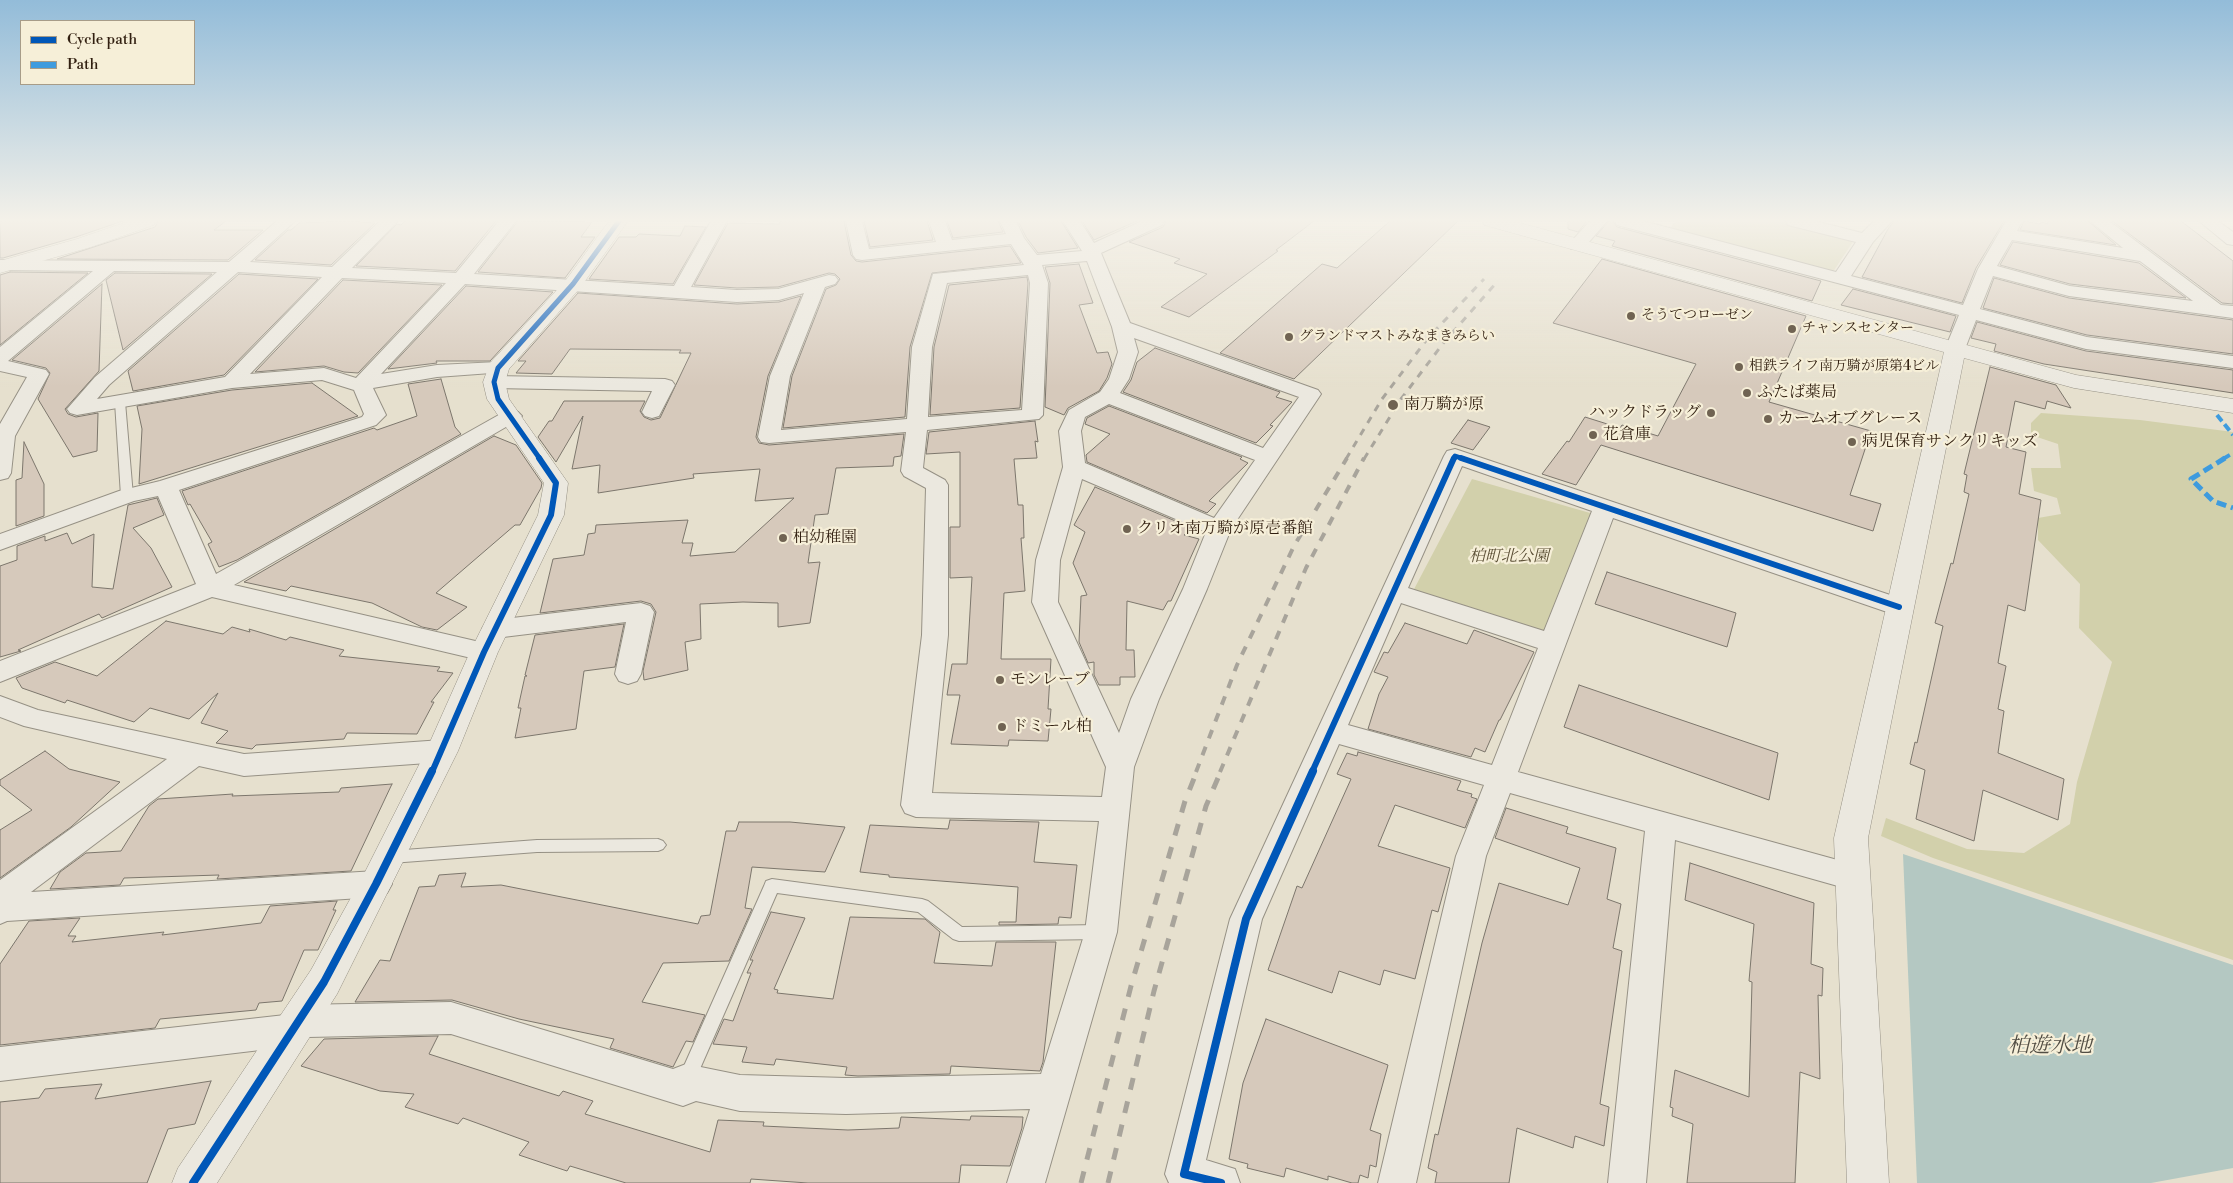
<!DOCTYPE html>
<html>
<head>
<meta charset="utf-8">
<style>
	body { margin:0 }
	#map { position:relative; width:2233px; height:1183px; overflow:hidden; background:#e6e0ce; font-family:"Libre Bodoni",serif }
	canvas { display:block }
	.legend { position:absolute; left:20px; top:20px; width:175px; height:65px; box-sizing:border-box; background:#f6efd8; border:1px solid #a79c88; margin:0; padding:6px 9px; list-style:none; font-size:15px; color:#311f10 }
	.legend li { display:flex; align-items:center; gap:10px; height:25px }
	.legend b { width:25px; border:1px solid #a79c88 }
</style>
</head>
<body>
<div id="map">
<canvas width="2233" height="1183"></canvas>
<ul class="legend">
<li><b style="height:6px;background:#0057b8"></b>Cycle path</li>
<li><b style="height:6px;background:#3e9bde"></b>Path</li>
</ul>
</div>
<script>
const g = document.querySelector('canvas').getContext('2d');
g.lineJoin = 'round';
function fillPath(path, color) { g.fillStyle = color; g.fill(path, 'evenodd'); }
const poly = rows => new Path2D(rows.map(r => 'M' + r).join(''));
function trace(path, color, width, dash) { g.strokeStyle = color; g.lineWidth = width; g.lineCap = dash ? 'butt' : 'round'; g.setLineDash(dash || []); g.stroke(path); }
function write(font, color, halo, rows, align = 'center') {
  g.font = font + ' "Libre Bodoni","Noto Serif JP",serif'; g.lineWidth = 4.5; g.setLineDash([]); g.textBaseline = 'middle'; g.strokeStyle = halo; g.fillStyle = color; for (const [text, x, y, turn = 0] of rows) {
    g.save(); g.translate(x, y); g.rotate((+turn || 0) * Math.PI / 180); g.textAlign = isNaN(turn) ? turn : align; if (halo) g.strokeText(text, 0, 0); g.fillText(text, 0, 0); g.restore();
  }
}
fillPath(poly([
	[1676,221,1780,221,1854,240,1833,272,1669,229],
	[2041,413,2140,420,2233,432,2233,960,1933,858,1881,836,1886,818,1967,849,2024,853,2070,824,2077,782,2112,662,2079,628,2080,584,2038,540,2038,518,2061,514,2057,498,2034,491,2031,468,2061,468,2058,444,2031,435,2031,423],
	[1472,479,1597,515,1548,637,1412,593]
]), '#d2d0ab');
fillPath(poly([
	[1903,854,2233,965,2233,1168,2151,1183,1917,1183]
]), '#b4c8c2');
const building = poly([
	[0,221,123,221,76,237,3,258,0,258,0,221],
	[158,221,226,221,214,230,263,230,228,260,57,259,155,227,158,221],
	[348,221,375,223,331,265,255,260,288,230,291,230,299,223,348,221],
	[405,221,496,221,455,271,356,266,397,224,401,225,405,221],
	[518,221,592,222,581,237,595,237,565,278,478,272,518,221],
	[780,221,844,221,851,255,856,261,862,262,1010,246,1021,263,932,273,910,347,905,417,783,428,792,376,826,289,836,285,840,279,835,274,829,273,778,287,737,288,694,285,728,223,780,224,780,221],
	[864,221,927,221,933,240,870,247,864,221],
	[947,221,998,221,1003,232,953,238,947,221],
	[1018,221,1061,221,1078,248,1038,253,1026,237,1018,221],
	[1082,221,1137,221,1094,240,1082,221],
	[1166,221,1314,221,1276,250,1278,251,1189,317,1161,307,1207,274,1174,263,1180,259,1129,242,1163,227,1166,221],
	[1390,221,1458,221,1294,379,1220,353,1322,264,1337,268,1390,221],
	[1568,221,1587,221,1578,232,1568,229,1568,221],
	[1609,221,1613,221,1617,227,1821,281,1812,301,1612,246,1615,241,1596,236,1609,221],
	[1894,221,2004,221,1976,268,1962,303,1862,277,1888,229,1894,221],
	[2024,221,2040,224,2041,222,2048,224,2048,221,2088,221,2116,245,2020,230,2024,221],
	[2112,221,2181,221,2233,261,2233,304,2222,303,2112,221],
	[685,226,706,227,673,284,589,279,619,237,636,237,639,234,680,236,685,226],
	[2013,242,2139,263,2186,298,2070,284,2000,265,2013,242],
	[1602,259,1806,316,1769,402,1871,431,1850,495,1881,504,1873,531,1601,445,1576,485,1542,474,1567,441,1569,442,1585,417,1620,428,1622,425,1658,436,1696,364,1553,323,1602,259],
	[1079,264,1093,303,1079,305,1097,353,1108,352,1112,364,1107,378,1099,391,1068,408,1064,415,1045,407,1050,283,1045,267,1079,264],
	[10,272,88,273,0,345,0,275,10,272],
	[115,273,212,274,123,350,106,280,115,273],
	[239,274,318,279,224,375,133,391,128,371,239,274],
	[1027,277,1028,283,1020,408,930,415,934,347,949,285,1027,277],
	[1994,278,2069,298,2233,320,2233,354,2087,335,1983,308,1994,278],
	[343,280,442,285,358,373,344,372,324,366,255,372,343,280],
	[102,284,99,371,65,409,68,414,76,417,98,413,97,451,73,457,38,399,50,373,46,368,12,360,102,284],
	[466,286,553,292,490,361,436,361,437,363,388,369,466,286],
	[1853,289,1956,316,1950,332,1841,305,1853,289],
	[578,293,737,304,779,302,801,296,768,376,756,437,759,443,769,445,904,434,901,456,894,457,893,466,836,468,828,514,815,515,808,563,820,562,810,623,778,627,778,603,743,602,700,604,701,639,685,642,688,670,644,680,643,671,656,612,651,604,641,601,540,613,553,559,584,555,588,534,595,533,596,525,688,520,682,543,693,543,690,556,735,552,794,498,755,501,760,469,693,474,694,478,598,493,600,465,572,469,583,416,556,462,538,437,549,421,552,421,564,401,645,401,640,411,644,417,651,420,660,418,691,353,679,353,681,350,570,349,552,374,516,373,526,361,518,361,578,293],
	[1977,322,2086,351,2233,370,2233,393,2044,364,1994,351,1996,344,1971,338,1977,322],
	[1155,348,1280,392,1276,397,1292,402,1270,425,1273,426,1256,443,1123,392,1131,380,1137,362,1155,348],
	[1990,367,2056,385,2071,408,2047,401,2045,409,2015,401,2006,447,2026,452,2019,494,2041,500,2025,611,2008,605,1998,663,2006,666,1998,709,2004,711,1998,753,2064,779,2058,820,1983,790,1974,841,1916,819,1925,770,1910,764,1915,742,1917,743,1943,626,1935,623,1951,563,1953,564,1969,494,1964,492,1967,475,1964,474,1990,367],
	[441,379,455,427,461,434,237,560,219,567,208,544,212,542,190,504,188,505,182,491,374,428,377,430,417,416,408,384,441,379],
	[312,383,358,416,139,484,142,429,137,406,232,390,312,383],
	[1109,406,1242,457,1240,459,1248,463,1209,501,1216,504,1207,513,1087,462,1086,455,1110,434,1085,424,1087,418,1109,406],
	[1468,420,1490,427,1473,450,1451,443,1468,420],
	[1035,421,1038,442,1035,441,1037,458,1014,459,1018,505,1023,505,1024,538,1021,538,1025,591,1004,593,1001,659,1051,659,1048,709,1051,709,1048,741,1009,740,1008,746,951,744,960,695,947,695,952,664,967,664,972,577,950,578,950,527,960,527,960,452,926,454,929,432,1035,421],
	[494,436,516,445,542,483,541,488,520,525,515,525,436,593,467,607,437,630,422,627,372,603,291,586,286,591,244,582,494,436],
	[24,442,44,484,44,516,16,526,16,480,22,478,24,442],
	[1095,487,1192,528,1184,535,1199,539,1171,601,1168,601,1163,610,1127,601,1126,650,1134,650,1135,677,1120,677,1120,685,1099,685,1094,675,1094,662,1088,663,1079,642,1081,596,1087,595,1073,563,1085,532,1074,525,1095,487],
	[157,498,164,515,133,528,151,548,172,587,102,618,99,614,18,650,21,651,0,657,0,566,17,560,17,546,45,536,45,541,67,533,72,544,94,534,92,587,113,589,128,505,157,498],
	[1607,572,1736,613,1727,647,1595,604,1607,572],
	[166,621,223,634,232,627,250,632,249,629,286,640,290,637,344,650,339,656,440,667,437,671,453,673,431,702,434,702,417,734,347,733,344,739,256,745,252,749,216,743,228,731,201,723,218,693,189,719,150,708,134,722,67,700,65,703,22,688,16,678,55,662,97,676,166,621],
	[1405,623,1467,644,1474,630,1534,652,1500,720,1499,720,1485,752,1475,748,1471,757,1368,729,1379,694,1388,677,1374,672,1384,652,1388,653,1405,623],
	[624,624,615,667,584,671,576,729,515,738,521,708,518,708,525,676,527,676,525,675,535,635,624,624],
	[1579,685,1778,753,1769,800,1564,727,1579,685],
	[45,751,69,769,120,782,71,827,0,878,0,830,32,810,0,785,0,780,45,751],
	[1358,752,1461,781,1457,790,1472,794,1471,797,1477,799,1465,828,1395,805,1378,846,1450,868,1438,912,1432,910,1415,979,1384,970,1380,985,1339,971,1332,993,1268,970,1297,886,1302,888,1351,779,1337,774,1347,753,1357,756,1358,752],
	[392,784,351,871,217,879,219,875,124,878,120,885,50,889,60,872,86,853,121,851,149,806,158,799,233,794,232,796,339,792,341,788,392,784],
	[1506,808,1568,827,1566,833,1616,848,1607,899,1621,904,1613,948,1622,951,1600,1104,1609,1107,1604,1146,1575,1136,1573,1148,1517,1128,1509,1183,1435,1183,1437,1172,1428,1168,1435,1134,1438,1135,1482,943,1499,883,1568,905,1580,868,1495,838,1506,808],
	[950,820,1039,822,1034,862,1077,865,1071,918,1059,917,1058,924,999,925,999,922,1016,922,1018,887,889,877,889,875,860,872,870,825,948,829,950,820],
	[739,822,790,822,845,827,825,872,752,867,745,908,752,909,729,961,663,963,642,1002,705,1015,693,1042,686,1041,673,1067,610,1048,614,1039,519,1019,452,1000,355,1002,380,960,390,961,419,887,435,886,439,875,466,873,461,887,501,885,698,924,701,916,710,915,726,831,736,831,739,822],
	[1690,863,1814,903,1811,964,1823,968,1822,996,1818,995,1820,1079,1800,1072,1795,1183,1687,1183,1693,1124,1672,1116,1673,1108,1670,1107,1675,1070,1749,1097,1752,982,1749,981,1754,924,1685,900,1690,863],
	[337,901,333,910,336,910,318,950,304,950,282,1001,259,1003,256,1010,160,1019,155,1028,0,1045,0,964,29,921,80,918,68,936,76,936,72,942,164,932,162,935,261,923,270,906,337,901],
	[771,912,805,918,774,989,778,990,777,993,833,999,850,917,925,919,940,932,934,963,992,966,996,942,1056,942,1043,1062,1040,1071,951,1066,950,1074,858,1076,845,1075,847,1067,776,1059,774,1065,742,1062,747,1047,713,1044,724,1019,733,1021,751,973,747,973,753,960,750,960,771,912],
	[1266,1019,1388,1065,1370,1130,1381,1134,1376,1167,1370,1165,1368,1178,1360,1175,1358,1183,1352,1183,1328,1176,1328,1180,1286,1168,1284,1177,1247,1168,1248,1164,1229,1159,1243,1083,1266,1019],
	[438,1036,429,1054,559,1096,563,1091,593,1101,585,1114,710,1152,718,1120,764,1122,763,1126,848,1130,899,1128,901,1117,970,1120,971,1116,1023,1117,1022,1128,1010,1166,961,1165,959,1183,808,1183,751,1179,750,1183,626,1183,570,1166,567,1171,519,1155,529,1142,463,1118,458,1124,405,1107,414,1094,380,1091,301,1066,324,1039,438,1036],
	[211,1081,195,1124,168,1129,147,1183,0,1183,0,1102,39,1098,45,1089,102,1084,95,1099,211,1081]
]);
fillPath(building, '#d6c9bb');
trace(building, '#7c766c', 1);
const service = poly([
	[120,399,125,402,133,496,127,499,121,496,115,402,120,399],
	[658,839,663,841,666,845,663,849,658,851,537,852,391,863,386,862,383,857,386,852,391,851,537,840,658,839],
	[772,879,922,899,928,901,962,927,1101,925,1107,927,1109,932,1107,937,1101,939,959,941,953,939,918,912,777,893,692,1087,686,1090,680,1087,677,1081,680,1075,764,886,766,881,772,879]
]);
const minor = poly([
	[277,221,295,221,250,262,332,267,380,221,398,221,352,268,456,273,499,221,516,221,474,274,674,286,711,221,727,221,691,287,737,290,778,289,829,275,835,276,838,280,835,284,825,287,790,376,781,430,907,419,912,347,933,274,1024,265,1011,244,862,260,856,259,853,255,846,221,862,221,869,249,936,242,929,221,945,221,952,240,1006,234,1000,221,1016,221,1024,238,1037,255,1082,251,1063,221,1080,221,1094,243,1142,221,1164,221,1162,225,1101,253,1130,323,1318,390,1321,394,1231,529,1207,589,1159,699,1134,767,1117,932,1045,1183,1007,1183,1030,1109,846,1114,740,1111,696,1101,683,1106,451,1034,308,1037,306,1041,294,1046,0,1081,0,1047,285,1015,288,1010,300,1005,451,1002,673,1069,686,1064,740,1075,846,1078,1041,1074,1085,932,1099,821,916,817,905,813,901,805,922,635,926,488,904,476,901,471,906,432,769,443,761,442,758,437,770,376,804,293,779,300,737,302,465,284,381,374,437,365,498,362,505,364,508,368,505,372,437,377,373,388,386,415,376,425,179,490,216,574,504,412,511,410,518,412,522,416,518,420,234,585,484,643,493,645,497,652,493,659,484,661,212,597,0,682,0,661,196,584,158,496,134,501,0,550,0,534,119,491,160,481,362,417,364,414,354,390,322,380,232,388,77,415,70,413,67,409,95,377,217,272,114,271,8,361,46,370,49,374,15,436,11,473,8,478,0,480,0,424,27,377,0,371,0,347,93,271,0,270,0,260,229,262,277,221],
	[1087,261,1112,327,1118,352,1109,379,1100,392,1069,410,1059,431,1063,467,1036,560,1032,602,1106,767,1102,797,932,793,948,635,948,485,945,480,923,468,927,430,1039,419,1043,415,1048,283,1042,265,1087,261],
	[238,272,322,277,225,377,97,399,109,385,238,272],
	[1028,275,1030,283,1022,410,928,417,932,347,947,283,1028,275],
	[342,278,446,283,356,378,324,368,250,374,342,278],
	[1134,338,1299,397,1263,448,1120,393,1129,379,1138,352,1134,338],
	[1109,404,1255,460,1214,518,1085,463,1081,431,1085,417,1109,404],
	[1082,479,1206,532,1183,589,1131,699,1119,733,1058,602,1060,560,1082,479],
	[1590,221,1607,221,1583,249,1571,249,1568,245,1590,221],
	[1615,221,1643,221,1836,272,1856,242,1788,225,1786,221,1815,221,1862,233,1874,221,1892,221,1873,242,1851,276,1963,305,1978,269,2006,221,2022,221,2017,231,2123,248,2090,221,2109,221,2221,305,2233,306,2233,318,2069,296,1993,276,1980,309,2087,337,2233,356,2233,368,2086,349,1976,320,1965,349,1962,353,1955,355,1948,353,1945,349,1959,315,1617,225,1615,221],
	[2012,240,2140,261,2193,301,2070,286,1997,266,2012,240],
	[2199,221,2218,221,2233,232,2233,245,2227,244,2199,221],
	[494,376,665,379,672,381,675,385,659,416,652,418,645,416,642,412,652,391,494,388,487,386,484,382,487,378,494,376],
	[1455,449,1908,601,1912,607,1908,613,1899,616,1890,613,1613,518,1518,772,1852,864,1863,868,1868,877,1863,886,1852,890,1675,840,1646,1183,1608,1183,1645,831,1510,793,1486,856,1416,1183,1378,1183,1456,856,1484,785,1339,744,1262,919,1206,1160,1235,1169,1240,1183,1169,1183,1165,1174,1230,919,1444,456,1447,451,1455,449],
	[1462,466,1592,511,1544,631,1408,588,1462,466],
	[1401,603,1538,648,1492,765,1348,725,1401,603],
	[641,603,650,606,654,612,641,674,637,681,628,684,619,681,615,674,626,622,495,638,486,635,482,629,486,623,495,620,641,603],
	[0,696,38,710,244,754,442,740,452,743,456,751,452,759,442,762,244,776,199,766,31,892,376,871,387,875,392,884,387,893,376,897,7,921,0,924,0,880,167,759,24,726,0,717,0,696]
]);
const tertiary = poly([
	[129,221,156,221,154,225,91,247,0,273,0,261,77,239,129,221],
	[609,221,628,221,580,288,509,369,505,382,509,399,568,483,564,515,498,652,458,751,337,994,217,1183,172,1183,178,1168,311,970,364,874,426,751,470,652,538,515,544,483,487,399,483,382,490,363,566,280,609,221],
	[1482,221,1513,221,2076,375,2233,399,2233,413,2074,388,1964,358,1868,838,1889,1183,1847,1183,1834,838,1944,352,1484,225,1482,221]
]);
trace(service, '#969185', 2);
trace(minor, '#969185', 2);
trace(tertiary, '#969185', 1);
fillPath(service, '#ebe8df');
fillPath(minor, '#ebe8df');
fillPath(tertiary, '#ebe8df');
trace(poly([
	[1346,459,1382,399,1428,338,1484,279],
	[1364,459,1401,399,1445,341,1496,283]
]), '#a8a49b', 3, [7, 7]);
trace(poly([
	[1196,772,1237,665,1294,546,1347,458],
	[1220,772,1306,568,1364,458]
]), '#a8a49b', 4, [9, 9]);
trace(poly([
	[1081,1183,1131,986,1185,801,1197,771],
	[1108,1183,1154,991,1206,806,1221,771]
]), '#a8a49b', 5, [12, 12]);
trace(poly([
	[2217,415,2233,435],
	[2223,459,2233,453]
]), '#3e9bde', 4, [8, 4]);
trace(poly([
	[2225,458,2191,479,2213,501,2233,508]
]), '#3e9bde', 5, [10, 5]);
trace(poly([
	[540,459,498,399,494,382,498,368,573,284,619,221],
	[1454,459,1455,456,1464,459]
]), '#0057b8', 5);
trace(poly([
	[1461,458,1899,607],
	[432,772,484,652,551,515,556,483,539,458],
	[1312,772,1454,458]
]), '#0057b8', 6);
trace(poly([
	[193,1183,324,982,376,884,432,771],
	[1221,1183,1184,1174,1246,919,1313,771]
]), '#0057b8', 8);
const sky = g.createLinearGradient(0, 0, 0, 387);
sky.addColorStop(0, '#93bcd9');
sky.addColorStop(0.57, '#f4f1e9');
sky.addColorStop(1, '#f4f1e900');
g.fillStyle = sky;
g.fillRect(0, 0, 2233, 387);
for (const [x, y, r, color] of [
	[1631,316,5,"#706352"],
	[1792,329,5,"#706352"],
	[1289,337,5,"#706352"],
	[1739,367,5,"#706352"],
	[1747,393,5,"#706352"],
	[1393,405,6,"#706352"],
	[1711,413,5,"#706352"],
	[1768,419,5,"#706352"],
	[1593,435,5,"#706352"],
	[1852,442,5,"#706352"],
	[1127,529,5,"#706352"],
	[783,538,5,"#706352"],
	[1000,680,5,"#706352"],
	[1002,727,5,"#706352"]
]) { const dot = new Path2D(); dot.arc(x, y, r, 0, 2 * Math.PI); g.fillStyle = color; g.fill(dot); trace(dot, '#f6efd8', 2); }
write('14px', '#311f10', '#f6efd8', [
	["そうてつローゼン",1641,316],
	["チャンスセンター",1802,329],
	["グランドマストみなまきみらい",1299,337],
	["相鉄ライフ南万騎が原第4ビル",1749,367]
], 'left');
write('16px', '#311f10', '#f6efd8', [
	["ふたば薬局",1757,393],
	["南万騎が原",1404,405],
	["ハックドラッグ",1701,413,"right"],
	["カームオブグレース",1778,419],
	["花倉庫",1603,435],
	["病児保育サンクリキッズ",1862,442],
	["クリオ南万騎が原壱番館",1137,529],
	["柏幼稚園",793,538],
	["モンレーブ",1010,680],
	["ドミール柏",1012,727]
], 'left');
write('italic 16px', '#5c5036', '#f6efd8', [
	["柏町北公園",1509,557]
]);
write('italic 21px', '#524e44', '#f6efd8', [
	["柏遊水地",2050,1047]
]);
</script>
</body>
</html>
